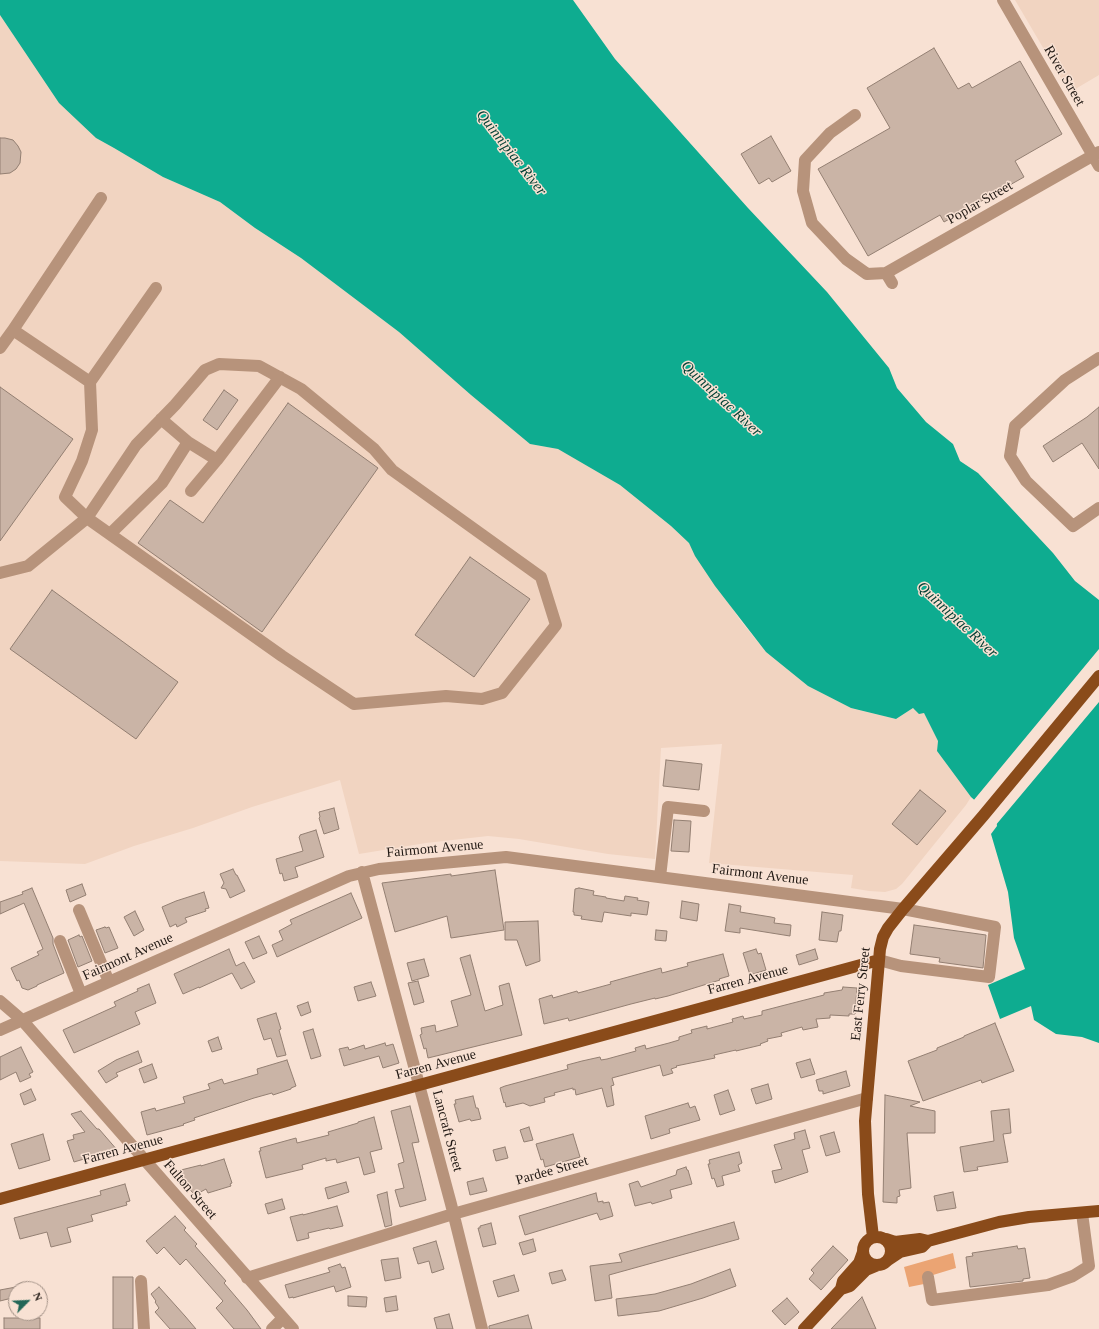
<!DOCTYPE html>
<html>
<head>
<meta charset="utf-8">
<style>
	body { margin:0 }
	#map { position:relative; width:1099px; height:1329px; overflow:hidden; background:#f8e1d3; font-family:Georgia,serif }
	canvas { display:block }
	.north { position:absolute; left:8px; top:1281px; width:40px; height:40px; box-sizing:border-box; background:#f8e1d3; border:1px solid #a29186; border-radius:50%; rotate:66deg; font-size:11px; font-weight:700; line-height:16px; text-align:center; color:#201813 }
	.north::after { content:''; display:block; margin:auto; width:14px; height:18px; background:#226657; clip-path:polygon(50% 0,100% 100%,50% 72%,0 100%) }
</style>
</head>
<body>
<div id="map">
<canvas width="1099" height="1329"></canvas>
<div class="north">N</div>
</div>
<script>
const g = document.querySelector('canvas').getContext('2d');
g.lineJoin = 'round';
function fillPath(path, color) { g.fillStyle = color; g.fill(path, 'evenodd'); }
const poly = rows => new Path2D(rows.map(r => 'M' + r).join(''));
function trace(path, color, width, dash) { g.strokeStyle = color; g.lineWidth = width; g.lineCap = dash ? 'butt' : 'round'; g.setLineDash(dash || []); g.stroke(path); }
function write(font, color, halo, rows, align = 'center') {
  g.font = font + ' Georgia,serif'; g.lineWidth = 3; g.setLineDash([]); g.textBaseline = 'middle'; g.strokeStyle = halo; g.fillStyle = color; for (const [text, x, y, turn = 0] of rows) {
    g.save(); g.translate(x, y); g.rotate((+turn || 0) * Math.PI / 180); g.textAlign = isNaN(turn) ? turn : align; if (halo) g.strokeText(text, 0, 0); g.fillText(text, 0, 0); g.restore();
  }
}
fillPath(poly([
	[1015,0,1099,0,1099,75,1077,88,1072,97],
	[0,15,27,55,96,138,114,148,163,177,220,202,255,228,301,258,399,332,471,395,530,444,558,449,579,461,620,485,671,526,689,543,740,620,766,652,808,686,851,708,896,719,913,708,924,713,938,741,937,751,971,797,966,805,902,884,896,889,885,892,869,891,851,888,853,875,709,863,722,744,661,748,655,859,608,854,519,839,488,836,426,843,359,854,340,780,252,807,193,828,134,846,85,864,0,861]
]), '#f1d4c1');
fillPath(poly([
	[953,1253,956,1268,933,1275,929,1283,909,1287,904,1267]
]), '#eba473');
fillPath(poly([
	[0,0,573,0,615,59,748,208,827,292,889,368,897,388,926,422,953,444,960,461,978,473,997,493,1053,553,1075,581,1099,600,1099,1043,1082,1037,1056,1034,1034,1020,1031,1006,1000,1019,988,985,1025,969,1014,938,1008,892,991,834,997,826,996,819,971,797,937,751,938,741,924,713,919,714,913,708,896,719,851,708,808,686,766,652,715,586,695,556,689,543,671,526,620,485,558,449,530,444,471,395,399,332,301,258,255,228,220,202,163,177,114,148,96,138,59,103,0,15]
]), '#0eac90');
fillPath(poly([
	[1099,649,1099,702,995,826,994,820,973,801]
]), '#f8e1d3');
const building = poly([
	[934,48,958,89,969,83,972,88,1020,61,1062,134,1015,161,1024,177,944,222,940,215,868,256,818,169,890,128,867,88,934,48],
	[771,136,791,171,772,182,769,178,759,184,741,154,771,136],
	[0,138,5,138,13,140,18,146,21,152,20,163,16,169,10,173,0,174,0,138],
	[0,387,73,439,0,541,0,387],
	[224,390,238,400,217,430,203,420,224,390],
	[288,403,378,468,262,632,138,543,170,500,203,523,288,403],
	[1099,407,1099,469,1082,443,1053,462,1043,446,1087,417,1099,407],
	[470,557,530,599,474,677,415,635,470,557],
	[52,590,178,682,136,739,10,649,52,590],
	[666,760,702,764,699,790,663,786,666,760],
	[920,790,946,811,917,845,892,824,920,790],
	[334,808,339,829,324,834,319,818,320,817,319,812,334,808],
	[674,820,691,821,689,852,671,851,674,820],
	[316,830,324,857,295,867,298,877,284,881,282,873,280,874,276,859,303,851,299,837,300,836,300,835,316,830],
	[233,869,236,875,237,875,245,891,230,898,226,889,221,888,224,883,220,874,233,869],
	[495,870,504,930,451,938,447,916,395,932,382,883,451,874,451,876,495,870],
	[82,884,86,895,70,902,66,890,82,884],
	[32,888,53,938,53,944,64,973,37,985,37,986,28,990,22,988,19,980,17,981,11,968,39,955,37,952,43,949,24,903,0,914,0,902,23,894,22,892,32,888],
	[579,888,594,891,593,895,606,897,606,898,624,901,625,896,638,898,637,900,649,902,647,915,631,913,631,916,604,912,602,922,581,919,582,916,574,915,574,912,573,912,575,889,579,888],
	[204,892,209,908,205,909,206,911,185,918,187,922,177,927,176,924,170,927,162,907,176,901,204,892],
	[351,893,362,918,277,957,272,945,283,940,279,931,292,924,290,920,351,893],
	[682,901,699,904,697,921,680,918,682,901],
	[729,904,741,906,740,912,771,917,775,918,774,923,791,925,790,936,740,928,740,933,725,931,729,904],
	[135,911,144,930,134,936,124,917,135,911],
	[822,912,843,915,841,931,839,931,837,942,819,940,822,912],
	[538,921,540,961,526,966,517,940,505,940,505,922,538,921],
	[914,925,986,935,983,968,939,962,940,958,910,954,914,925],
	[105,927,106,928,109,927,118,948,105,953,96,930,105,927],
	[656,930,667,931,666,941,655,940,656,930],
	[79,935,80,937,82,936,92,961,78,967,68,940,79,935],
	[259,936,267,953,253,959,245,942,259,936],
	[229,949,236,966,244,962,255,982,241,989,232,973,199,988,199,987,183,994,174,974,229,949],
	[756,949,758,954,761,953,766,970,750,975,743,953,756,949],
	[815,949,818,959,799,965,796,955,815,949],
	[723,954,729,976,719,979,720,980,668,996,655,999,655,998,631,1004,569,1021,568,1018,544,1024,539,999,552,995,553,998,577,991,578,993,611,984,610,982,661,968,662,973,688,966,687,963,723,954],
	[470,955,485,1011,503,1005,499,986,509,983,522,1035,428,1058,426,1048,424,1049,420,1035,422,1034,421,1028,435,1025,436,1032,458,1026,451,1001,471,995,460,958,470,955],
	[424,959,429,976,412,981,407,963,424,959],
	[418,981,424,1002,414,1005,408,983,418,981],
	[371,982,376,996,358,1001,354,987,371,982],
	[149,984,156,1003,135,1012,140,1024,74,1053,63,1030,116,1006,114,1002,138,991,137,989,149,984],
	[843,987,857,988,855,1014,849,1014,849,1016,830,1015,830,1018,816,1019,818,1027,803,1030,802,1027,781,1033,782,1036,767,1039,768,1041,760,1044,761,1045,736,1051,736,1050,714,1055,715,1058,676,1066,677,1067,671,1069,673,1073,663,1076,660,1065,612,1078,614,1085,611,1086,614,1105,607,1107,602,1088,576,1095,575,1089,573,1090,573,1088,554,1093,555,1095,544,1098,545,1102,530,1106,523,1103,506,1107,505,1102,504,1103,500,1088,505,1086,568,1069,567,1065,582,1061,600,1057,601,1060,607,1059,636,1051,635,1048,645,1045,646,1049,669,1043,679,1040,679,1037,692,1033,691,1030,707,1026,707,1029,733,1022,732,1019,743,1016,744,1019,762,1015,762,1011,824,995,824,993,842,990,843,987],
	[308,1002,311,1012,301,1016,297,1006,308,1002],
	[276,1013,281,1029,279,1030,286,1055,277,1057,271,1038,264,1040,257,1019,276,1013],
	[995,1023,1014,1071,982,1083,981,1080,923,1101,908,1061,937,1050,937,1048,964,1037,964,1036,995,1023],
	[313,1029,321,1056,311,1059,303,1032,313,1029],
	[218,1037,222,1049,212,1052,208,1041,218,1037],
	[385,1043,386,1046,393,1044,399,1063,383,1068,379,1056,344,1066,339,1049,348,1047,349,1050,364,1045,365,1049,385,1043],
	[21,1047,33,1072,29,1074,31,1077,20,1082,16,1072,0,1080,0,1057,21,1047],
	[138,1051,142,1062,116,1073,118,1076,106,1083,98,1071,116,1060,138,1051],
	[810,1059,815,1074,801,1078,796,1063,810,1059],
	[287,1060,296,1086,291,1088,291,1089,273,1095,272,1093,254,1098,194,1118,195,1120,183,1124,184,1125,147,1135,141,1112,155,1108,156,1111,185,1103,183,1097,210,1089,208,1084,222,1079,224,1084,258,1074,257,1069,287,1060],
	[152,1064,157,1078,144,1083,139,1069,152,1064],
	[846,1071,850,1086,823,1094,823,1091,819,1091,816,1080,846,1071],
	[768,1084,772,1099,756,1104,751,1089,768,1084],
	[31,1089,36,1100,24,1105,20,1094,31,1089],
	[728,1090,735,1110,720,1115,714,1095,728,1090],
	[885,1095,920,1102,910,1106,935,1111,935,1133,907,1133,911,1188,899,1190,900,1196,897,1197,897,1203,883,1202,885,1095],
	[473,1096,476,1108,478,1108,481,1119,471,1121,470,1119,459,1122,454,1104,456,1104,455,1100,473,1096],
	[688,1103,690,1108,695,1106,700,1120,669,1129,670,1133,651,1139,645,1116,688,1103],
	[410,1106,419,1142,412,1143,426,1200,400,1207,395,1190,404,1188,398,1164,404,1162,391,1111,410,1106],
	[1009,1109,1011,1133,1003,1134,1008,1162,977,1167,978,1170,964,1172,960,1147,994,1141,991,1111,1009,1109],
	[81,1111,97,1129,99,1129,118,1151,104,1155,104,1153,74,1162,67,1141,74,1139,73,1135,85,1132,71,1114,81,1111],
	[374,1117,382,1149,370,1152,375,1172,364,1175,359,1157,337,1163,336,1159,326,1161,326,1158,302,1165,303,1169,266,1178,259,1151,261,1151,260,1148,296,1138,297,1143,329,1135,328,1132,358,1123,358,1122,374,1117],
	[529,1127,533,1140,524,1142,520,1130,529,1127],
	[805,1130,810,1148,802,1150,808,1172,775,1183,772,1171,782,1169,774,1145,795,1139,794,1133,805,1130],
	[834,1132,840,1152,826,1156,820,1136,834,1132],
	[43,1134,50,1160,19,1169,11,1144,43,1134],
	[573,1134,580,1157,545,1167,543,1159,541,1160,536,1144,573,1134],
	[505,1147,508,1158,496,1161,493,1150,505,1147],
	[739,1152,742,1163,738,1165,740,1171,722,1176,724,1185,717,1187,714,1178,712,1179,708,1164,710,1164,709,1160,739,1152],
	[224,1159,232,1183,230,1184,231,1186,208,1193,206,1189,195,1195,173,1172,201,1165,201,1166,224,1159],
	[686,1167,687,1170,688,1170,692,1184,670,1190,672,1198,652,1204,651,1202,635,1206,629,1184,638,1181,641,1187,676,1175,677,1170,686,1167],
	[483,1178,487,1191,470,1195,467,1182,483,1178],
	[346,1182,349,1192,328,1199,325,1188,346,1182],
	[125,1184,130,1201,126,1202,127,1205,91,1215,93,1221,67,1228,71,1242,51,1247,47,1232,20,1239,14,1218,101,1195,100,1191,125,1184],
	[387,1192,392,1225,385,1227,377,1195,387,1192],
	[953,1192,956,1208,937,1211,934,1196,953,1192],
	[596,1193,598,1202,603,1201,603,1203,609,1202,613,1216,600,1220,597,1213,525,1235,519,1216,596,1193],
	[282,1199,285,1209,268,1214,265,1204,282,1199],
	[337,1206,343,1226,330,1229,329,1228,308,1233,309,1238,297,1241,290,1217,303,1214,303,1215,337,1206],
	[175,1216,186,1228,184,1230,197,1244,195,1246,226,1281,224,1283,247,1310,261,1329,234,1329,216,1308,223,1301,186,1259,180,1265,164,1247,157,1254,146,1241,175,1216],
	[734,1222,739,1239,609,1275,612,1298,595,1301,590,1266,622,1262,619,1254,734,1222],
	[491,1223,496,1244,483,1247,478,1228,480,1228,480,1226,491,1223],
	[533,1239,536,1251,523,1255,519,1243,533,1239],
	[436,1241,444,1269,432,1273,429,1261,418,1264,413,1248,436,1241],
	[833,1246,848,1260,821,1290,809,1279,814,1273,811,1270,833,1246],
	[1017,1246,1018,1249,1025,1248,1030,1278,1023,1279,1023,1281,970,1287,966,1257,973,1256,972,1253,1017,1246],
	[398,1258,401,1278,385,1281,381,1260,398,1258],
	[340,1264,342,1268,345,1267,351,1287,336,1292,334,1286,293,1298,293,1297,289,1298,285,1285,330,1272,328,1268,340,1264],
	[730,1269,736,1286,703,1298,659,1311,618,1316,616,1299,655,1294,691,1284,730,1269],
	[562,1270,566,1280,552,1284,549,1273,562,1270],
	[514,1275,519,1291,498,1297,493,1281,514,1275],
	[113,1277,133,1277,133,1329,113,1329,113,1277],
	[16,1287,16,1297,0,1301,0,1290,16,1287],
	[159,1287,185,1316,196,1329,170,1329,155,1312,159,1308,155,1302,156,1301,151,1294,159,1287],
	[348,1296,367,1297,366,1307,348,1306,348,1296],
	[396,1296,398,1310,386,1312,384,1298,396,1296],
	[862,1297,876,1329,831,1329,862,1297],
	[787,1298,799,1312,785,1325,772,1311,787,1298],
	[449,1314,453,1329,437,1329,434,1318,449,1314],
	[528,1315,532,1329,489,1329,489,1326,528,1315],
	[4,1318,40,1318,40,1329,4,1329,4,1318]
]);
fillPath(building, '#cab4a6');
trace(building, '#937f72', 1);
trace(poly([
	[1003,0,1099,166],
	[855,115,830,133,805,160,803,191,812,223,846,259,867,274,886,273],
	[892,283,886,273,1099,152],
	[0,348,13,330],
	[1099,358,1065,380,1015,426,1010,456,1026,481,1073,526,1099,508],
	[90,382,13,330,101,198],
	[161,419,188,442,217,460,280,377],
	[191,491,217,460],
	[110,534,162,483,188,442],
	[0,573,28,566,87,518,136,445,175,405,205,370,219,364,259,366,301,389,374,449,392,470,541,577,556,625,502,693,482,699,446,696,354,704,282,656,87,518,65,497,82,461,92,430,90,382,156,288],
	[362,872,451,1204,482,1329],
	[660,877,668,807,704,811],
	[79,910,109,982],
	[60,941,81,994],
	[0,1001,22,1020,293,1329],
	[0,1030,349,876,379,869,506,857,903,909,995,927,989,977,901,966,879,960],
	[928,1277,932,1300,1048,1285,1073,1276,1089,1266,1082,1213],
	[247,1278,453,1214,867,1098],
	[141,1281,144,1329],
	[272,1329,283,1318]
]), '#b7937b', 12);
trace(poly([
	[0,1199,879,960],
	'863 1251a14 14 0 1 1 28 0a14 14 0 1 1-28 0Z',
	[873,1237,868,1194,865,1121,880,949,883,937,888,928,903,909,983,816,1099,676],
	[886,1239,895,1242,920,1239,928,1241],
	[888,1260,900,1252,922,1247,928,1241,999,1222,1029,1217,1099,1211],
	[841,1289,850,1286,866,1270,878,1265],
	[804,1329,841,1289,843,1281,859,1263,863,1252]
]), '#8a4b1a', 12);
write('14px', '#201813', '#f8e1d3', [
	["River Street",1064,76,60],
	["Poplar Street",980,203,-30],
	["Fairmont Avenue",435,849,-5],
	["Fairmont Avenue",760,875,7],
	["Fairmont Avenue",128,957,-24],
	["Farren Avenue",748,980,-15],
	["East Ferry Street",861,994,-84],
	["Farren Avenue",436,1065,-15],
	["Lancraft Street",447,1131,75],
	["Farren Avenue",123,1150,-15],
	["Pardee Street",552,1171,-16],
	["Fulton Street",190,1190,49]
]);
write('italic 15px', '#044135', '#f8e1d3', [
	["Quinnipiac River",511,153,52],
	["Quinnipiac River",721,399,43],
	["Quinnipiac River",957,620,43]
]);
</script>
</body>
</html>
